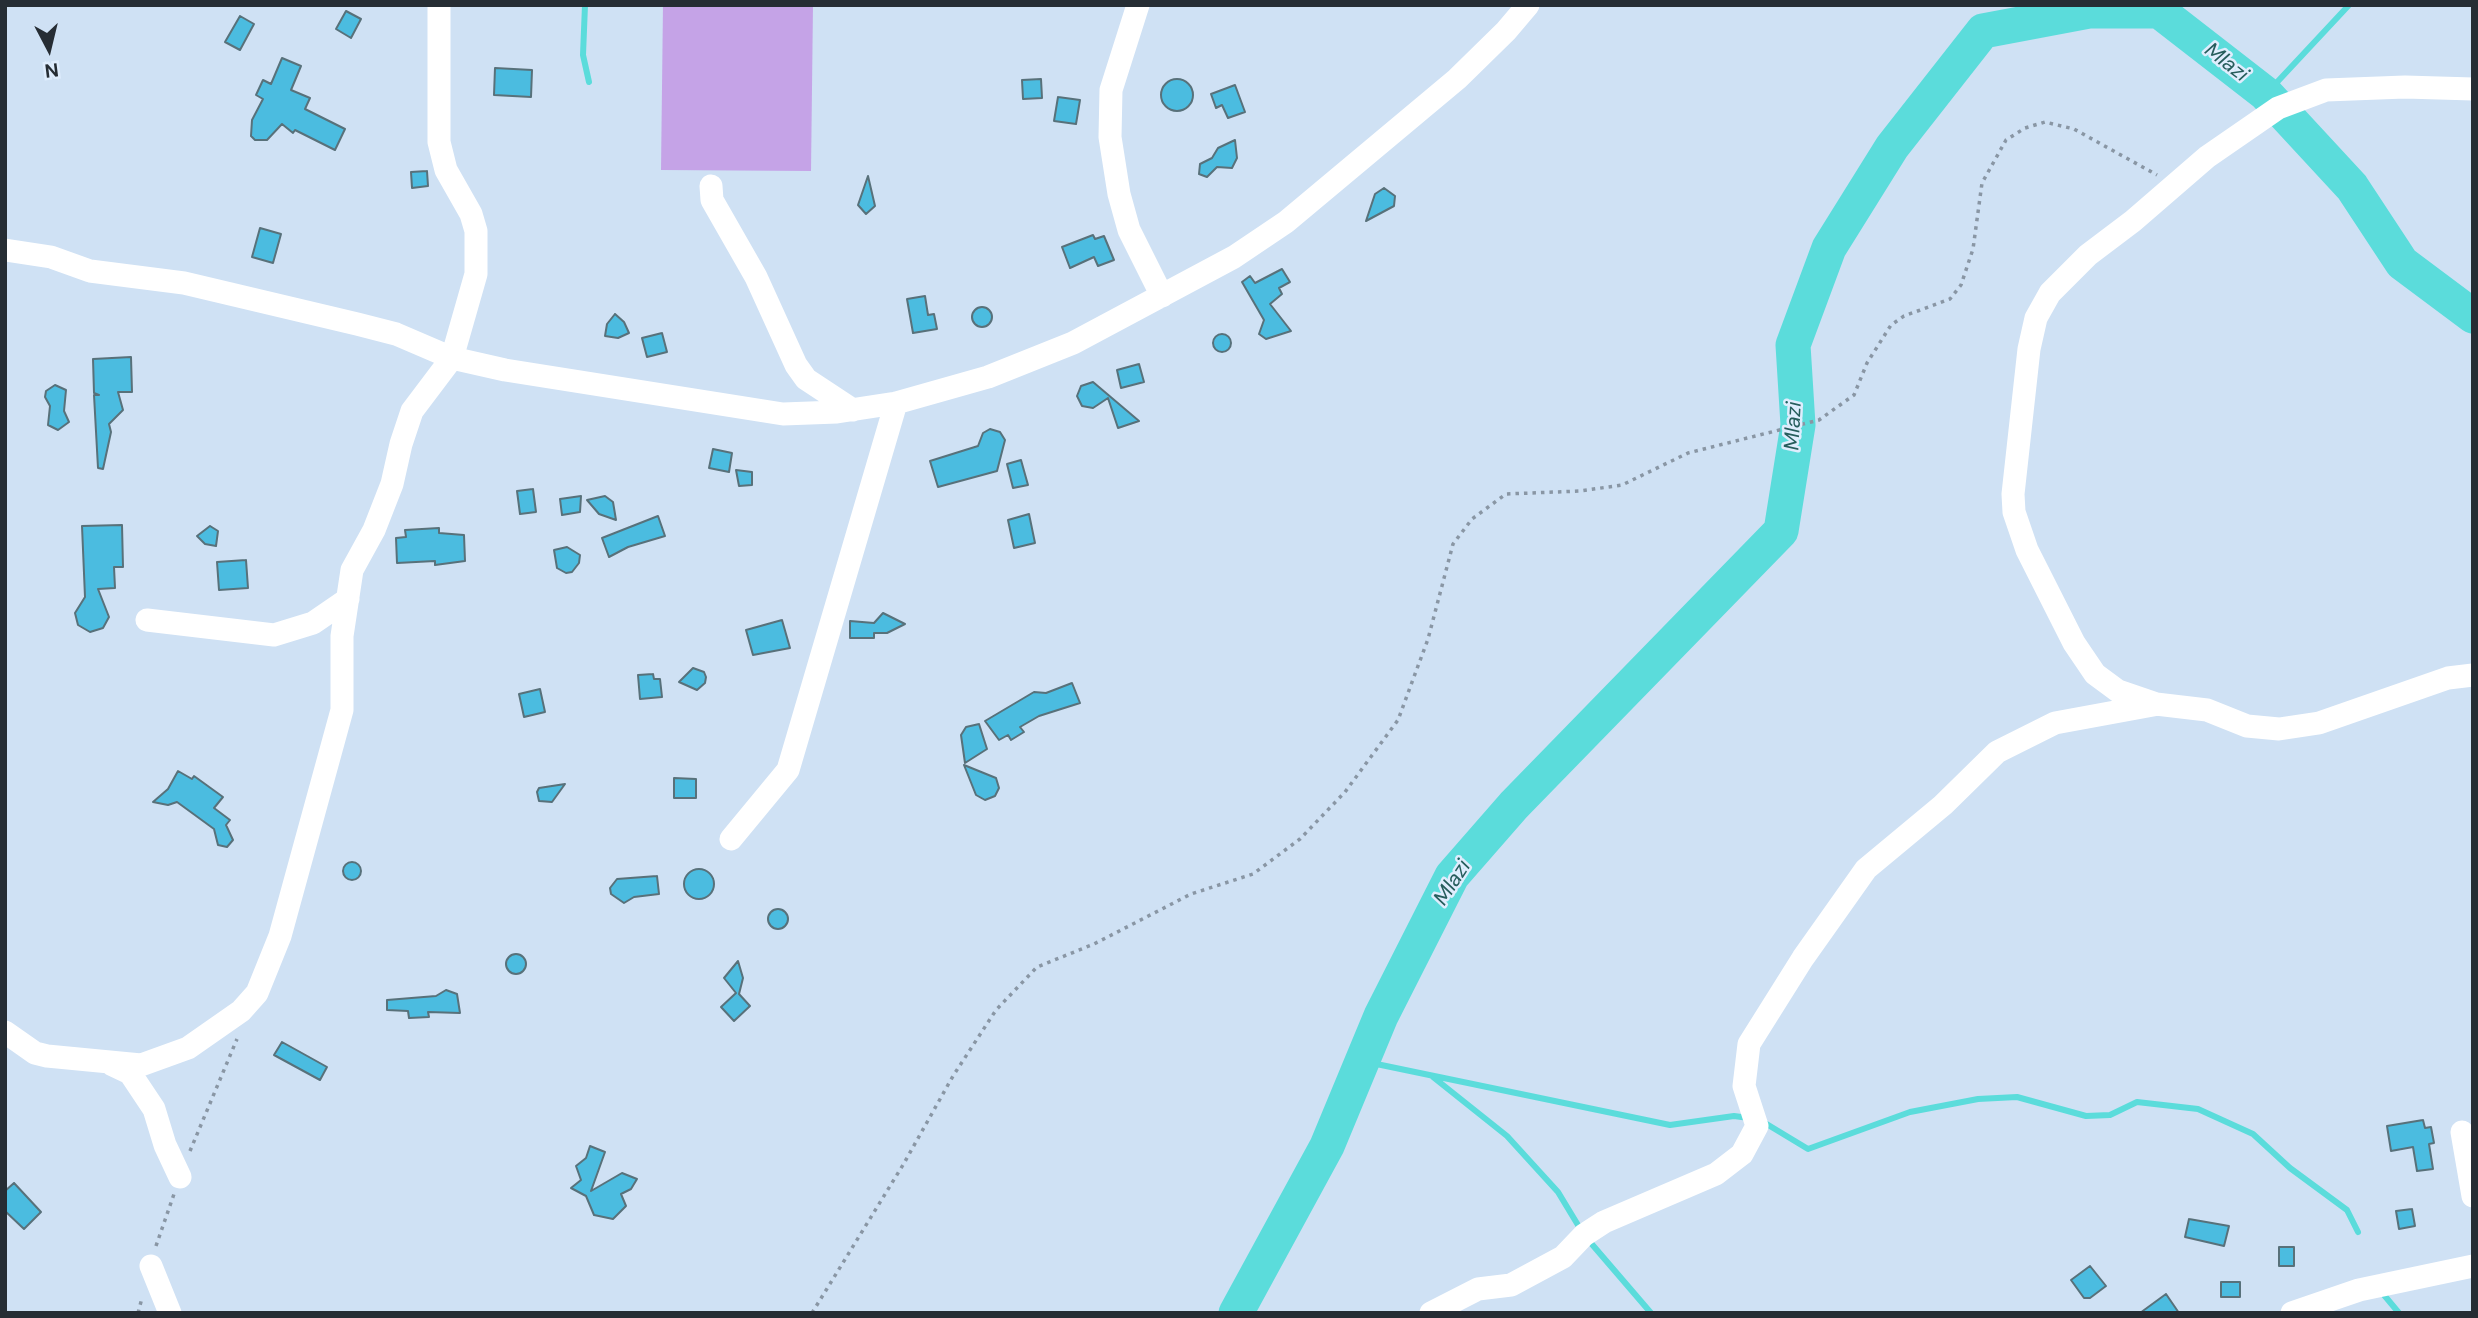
<!DOCTYPE html>
<html>
<head>
<meta charset="utf-8">
<style>
	body { margin:0 }
	#map { position:relative; width:2478px; height:1318px; overflow:hidden; background:#cfe1f4; font-family:"DM Sans",sans-serif }
	canvas { display:block }
	.frame { position:absolute; inset:0; border:7px solid #262d34; pointer-events:none }
	.north { position:absolute; left:14px; top:14px; width:70px; height:70px; -webkit-text-stroke:5px #dfedfd; paint-order:stroke; rotate:173deg; font-size:19px; font-weight:700; line-height:28px; text-align:center; color:#262d34 }
	.north::after { content:''; display:block; margin:auto; width:24px; height:32px; background:#262d34; clip-path:polygon(50% 0,100% 100%,50% 72%,0 100%) }
</style>
</head>
<body>
<div id="map">
<canvas width="2478" height="1318"></canvas>
<div class="frame"></div>
<div class="north">N</div>
</div>
<script>
const g = document.querySelector('canvas').getContext('2d');
g.lineJoin = 'round';
function fillPath(path, color) { g.fillStyle = color; g.fill(path, 'evenodd'); }
const poly = rows => new Path2D(rows.map(r => 'M' + r).join(''));
function trace(path, color, width, dash) { g.strokeStyle = color; g.lineWidth = width; g.lineCap = dash ? 'butt' : 'round'; g.setLineDash(dash || []); g.stroke(path); }
function write(font, color, halo, rows, align = 'center') {
  g.font = font + ' "DM Sans",sans-serif'; g.lineWidth = 5; g.setLineDash([]); g.textBaseline = 'middle'; g.strokeStyle = halo; g.fillStyle = color; for (const [text, x, y, turn = 0] of rows) {
    g.save(); g.translate(x, y); g.rotate((+turn || 0) * Math.PI / 180); g.textAlign = isNaN(turn) ? turn : align; if (halo) g.strokeText(text, 0, 0); g.fillText(text, 0, 0); g.restore();
  }
}
fillPath(poly([
	[663,5,813,5,811,171,661,170]
]), '#c5a3e7');
trace(poly([
	[585,5,583,55,589,82],
	[2083,5,2089,11],
	[2266,94,2349,5],
	[1362,1061,1670,1125,1734,1116,1749,1118],
	[1433,1077,1507,1136,1558,1192,1584,1235,1651,1313],
	[1760,1120,1808,1149,1910,1112,1978,1099,2017,1097,2086,1116,2110,1115,2137,1102,2198,1109,2253,1134,2290,1168,2347,1210,2358,1232],
	[2384,1295,2399,1313]
]), '#5bdcdb', 6);
trace(poly([
	[1236,1313,1327,1146,1381,1016,1452,876,1514,805,1781,531,1798,425,1793,345,1829,248,1892,147,1983,31,2089,11,2159,11,2266,94,2352,187,2402,263,2473,316]
]), '#5bdcdb', 35);
const building = poly([
	[346,11,361,19,351,38,336,29,346,11],
	[240,16,254,24,240,50,225,42,240,16],
	[282,58,301,66,291,90,310,98,305,109,345,129,335,150,295,130,293,133,282,124,267,140,255,140,251,136,252,120,263,99,256,95,263,80,271,84,282,58],
	[495,68,532,70,531,97,494,95,495,68],
	[1041,79,1042,98,1023,99,1022,80,1041,79],
	'1161 95a16 16 0 1 1 32 0a16 16 0 1 1-32 0Z',
	[1235,85,1245,112,1228,118,1222,105,1216,108,1211,94,1235,85],
	[1058,97,1080,100,1076,124,1054,121,1058,97],
	[1235,140,1237,158,1232,168,1217,167,1207,177,1199,174,1200,164,1212,158,1218,148,1235,140],
	[427,171,428,186,412,188,411,172,427,171],
	[868,176,875,206,866,214,858,205,868,176],
	[1384,188,1395,196,1394,206,1366,221,1375,194,1384,188],
	[260,228,281,234,273,263,252,257,260,228],
	[1093,235,1095,239,1104,236,1114,260,1098,266,1094,257,1070,268,1062,247,1093,235],
	[1282,269,1290,282,1279,288,1282,294,1270,304,1291,331,1266,339,1259,334,1264,320,1242,282,1250,276,1255,283,1282,269],
	[925,296,928,315,934,314,937,329,913,333,907,299,925,296],
	'972 317a10 10 0 1 1 20 0a10 10 0 1 1-20 0Z',
	[615,314,624,322,629,333,618,338,605,336,607,324,615,314],
	[662,333,667,352,647,357,642,338,662,333],
	'1213 343a9 9 0 1 1 18 0a9 9 0 1 1-18 0Z',
	[131,357,132,392,118,392,123,410,109,424,111,432,103,469,98,468,94,395,99,395,94,393,93,359,131,357],
	[1139,364,1144,382,1121,388,1117,370,1139,364],
	[1093,382,1106,393,1139,421,1118,428,1108,398,1093,408,1082,406,1077,396,1081,386,1093,382],
	[55,385,66,390,64,411,69,422,58,430,48,425,50,406,45,397,46,391,55,385],
	[990,429,1000,432,1005,440,997,471,938,487,930,461,978,446,983,433,990,429],
	[713,449,732,453,729,472,709,468,713,449],
	[1021,460,1028,485,1013,488,1007,464,1021,460],
	[736,470,752,472,752,485,739,486,736,470],
	[533,489,536,512,520,514,517,491,533,489],
	[581,496,580,512,562,515,560,499,581,496],
	[605,496,613,502,616,520,599,514,587,500,605,496],
	[1029,514,1035,543,1014,548,1008,520,1029,514],
	[658,516,665,536,628,547,609,557,602,538,658,516],
	[122,525,123,567,114,567,115,588,98,589,109,617,103,628,90,632,78,625,75,613,85,597,82,526,122,525],
	[210,526,218,531,216,546,205,544,197,536,210,526],
	[439,528,439,533,464,535,465,561,435,565,435,561,397,563,396,538,406,537,405,530,439,528],
	[567,547,580,555,579,563,572,572,566,573,557,568,554,550,567,547],
	[246,560,248,588,219,590,217,562,246,560],
	[883,613,905,624,887,633,874,633,874,638,850,638,850,621,874,623,883,613],
	[782,620,790,648,753,655,746,630,782,620],
	[693,668,704,672,706,677,705,683,697,690,679,682,693,668],
	[653,674,654,679,660,679,662,697,640,699,638,675,653,674],
	[1072,683,1080,703,1039,716,1020,727,1024,732,1011,740,1008,735,999,740,985,721,1034,692,1046,693,1072,683],
	[540,689,545,712,524,717,519,694,540,689],
	[979,724,987,749,965,763,961,735,966,727,979,724],
	[964,765,996,778,999,788,995,796,985,800,976,795,964,765],
	[178,771,192,779,194,776,223,797,214,808,230,820,226,825,233,840,227,847,218,845,214,829,177,802,168,805,153,802,168,789,178,771],
	[674,778,696,779,696,798,674,798,674,778],
	[565,784,552,802,539,801,537,792,539,788,565,784],
	'343 871a9 9 0 1 1 18 0a9 9 0 1 1-18 0Z',
	'684 884a15 15 0 1 1 30 0a15 15 0 1 1-30 0Z',
	[657,876,659,894,634,897,624,903,611,894,610,888,617,879,657,876],
	'768 919a10 10 0 1 1 20 0a10 10 0 1 1-20 0Z',
	'506 964a10 10 0 1 1 20 0a10 10 0 1 1-20 0Z',
	[738,961,743,978,739,994,750,1006,734,1021,721,1007,736,993,724,978,738,961],
	[446,990,457,994,460,1013,428,1012,429,1017,409,1018,408,1011,387,1010,387,1000,436,996,446,990],
	[282,1042,327,1067,320,1080,274,1055,282,1042],
	[2423,1120,2425,1128,2431,1127,2434,1143,2429,1144,2433,1169,2417,1171,2413,1147,2391,1151,2387,1126,2423,1120],
	[590,1146,605,1152,591,1191,622,1173,637,1179,631,1189,621,1194,626,1206,613,1219,594,1215,586,1196,571,1188,581,1180,576,1166,586,1158,590,1146],
	[14,1183,41,1212,24,1229,5,1211,5,1191,14,1183],
	[2412,1209,2415,1226,2399,1229,2396,1211,2412,1209],
	[2189,1219,2229,1226,2224,1246,2185,1237,2189,1219],
	[2279,1247,2294,1247,2294,1266,2279,1266,2279,1247],
	[2090,1266,2106,1286,2090,1298,2084,1298,2071,1280,2090,1266],
	[2221,1282,2240,1282,2240,1297,2221,1297,2221,1282],
	[2166,1294,2179,1313,2140,1313,2166,1294]
]);
fillPath(building, '#4bbce0');
trace(building, '#58717a', 2);
trace(poly([
	[190,1151,237,1039],
	[156,1246,174,1194],
	[138,1313,142,1298],
	[812,1313,903,1165,953,1076,996,1010,1037,967,1094,944,1191,894,1253,874,1300,839,1345,792,1398,720,1428,639,1453,544,1472,519,1506,494,1580,491,1622,485,1688,453,1819,420,1854,395,1867,363,1891,325,1904,316,1950,299,1961,285,1973,249,1982,183,2006,140,2025,128,2045,122,2074,129,2157,175]
]), '#8996a4', 3.5, [3.5, 5]);
trace(poly([
	[1138,5,1111,90,1110,137,1119,194,1129,230,1162,296],
	[2473,89,2405,87,2326,90,2278,108,2207,157,2133,221,2088,255,2050,293,2036,318,2029,349,2013,494,2014,512,2027,550,2074,643,2095,674,2118,691,2156,704,2207,710,2247,726,2279,729,2319,723,2448,678,2473,675],
	[711,186,712,200,756,277,796,365,806,379,853,410],
	[5,250,51,257,90,271,184,283,357,324,396,334,452,358,505,370,783,414,837,412,896,403,988,377,1073,343,1234,257,1286,222,1457,79,1506,31,1528,5],
	[147,620,274,635,313,623,348,599],
	[731,839,788,770,896,403],
	[5,1032,35,1053,47,1056,141,1065,188,1048,241,1011,257,993,280,936,342,710,342,636,352,570,374,530,392,484,401,444,412,411,452,358,476,274,476,231,471,214,446,170,439,142,439,5],
	[111,1064,130,1073,154,1109,165,1145,180,1177],
	[2462,1132,2473,1196],
	[151,1266,170,1313],
	[1431,1313,1478,1289,1511,1285,1563,1257,1584,1235,1604,1222,1716,1174,1742,1154,1757,1126,1744,1086,1749,1044,1803,958,1866,869,1943,805,1997,752,2055,723,2153,705],
	[2292,1313,2359,1290,2473,1266]
]), '#fff', 23);
write('italic 21px', '#265d5c', '#dfedfd', [
	["Mlazi",2226,63,38],
	["Mlazi",1794,426,-87],
	["Mlazi",1453,883,-57]
]);
</script>
</body>
</html>
